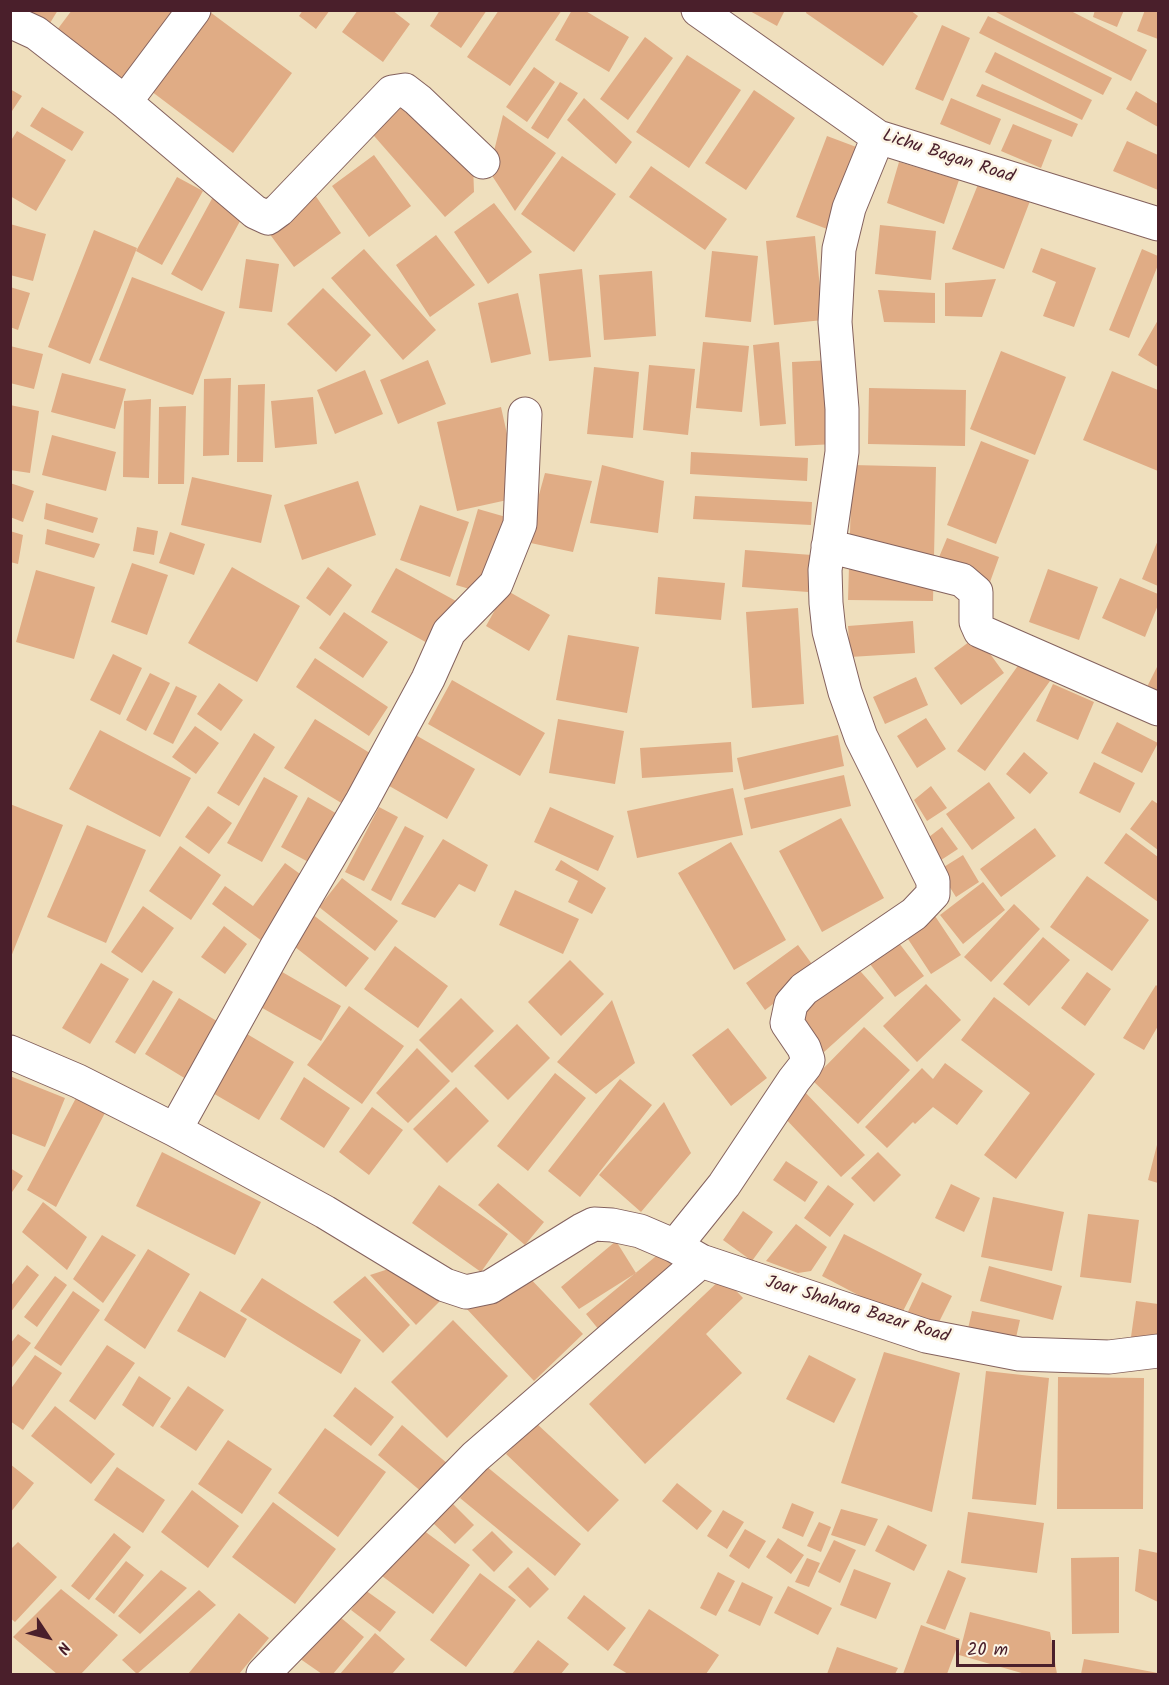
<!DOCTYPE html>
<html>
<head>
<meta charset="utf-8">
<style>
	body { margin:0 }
	#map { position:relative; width:1169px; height:1685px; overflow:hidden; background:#efdfbd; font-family:Kalam,sans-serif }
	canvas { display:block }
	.frame { position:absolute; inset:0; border:12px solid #4a1f2b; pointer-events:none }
	.north { position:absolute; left:18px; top:1607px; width:60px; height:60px; -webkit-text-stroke:4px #fcf5e5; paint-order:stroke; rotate:125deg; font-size:16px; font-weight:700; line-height:24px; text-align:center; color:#4a1f2b }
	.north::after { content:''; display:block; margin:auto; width:21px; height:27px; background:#4a1f2b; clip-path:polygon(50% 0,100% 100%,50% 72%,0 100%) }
	.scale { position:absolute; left:956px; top:1640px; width:99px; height:27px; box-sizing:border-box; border:3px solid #4a1f2b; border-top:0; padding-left:8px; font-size:18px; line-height:21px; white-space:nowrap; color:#4a1f2b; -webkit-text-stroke:4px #fcf5e5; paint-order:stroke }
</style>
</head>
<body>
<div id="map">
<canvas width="1169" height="1685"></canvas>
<div class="frame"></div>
<div class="north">N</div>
<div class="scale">20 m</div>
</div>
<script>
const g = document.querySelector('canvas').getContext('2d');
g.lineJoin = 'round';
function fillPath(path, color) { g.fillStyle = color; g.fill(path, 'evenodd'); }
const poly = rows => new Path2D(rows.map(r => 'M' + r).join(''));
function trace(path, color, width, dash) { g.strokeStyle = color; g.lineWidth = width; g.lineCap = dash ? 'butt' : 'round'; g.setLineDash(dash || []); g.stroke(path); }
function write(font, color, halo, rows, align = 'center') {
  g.font = font + ' Kalam,sans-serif'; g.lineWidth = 5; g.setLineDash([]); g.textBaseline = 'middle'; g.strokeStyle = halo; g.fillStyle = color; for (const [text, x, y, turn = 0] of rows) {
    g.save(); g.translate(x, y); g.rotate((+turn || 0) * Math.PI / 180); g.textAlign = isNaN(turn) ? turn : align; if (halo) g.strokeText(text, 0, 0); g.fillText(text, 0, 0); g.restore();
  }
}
fillPath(poly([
	[19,10,58,10,47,28],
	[72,10,177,10,122,84,54,34],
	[303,10,330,10,316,29,299,16],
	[358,10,392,10,410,24,383,62,342,32],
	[440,10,487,10,461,48,430,26],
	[499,10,562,10,510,86,467,57],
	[572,10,584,10,629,37,609,72,555,40],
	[748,10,785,10,777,26],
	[807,10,910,10,918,16,883,66,806,13],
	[992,10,1069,10,1147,50,1131,81],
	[1095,10,1124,10,1117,27,1093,17],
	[1145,10,1158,10,1158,39,1137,31],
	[210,12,292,73,233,153,151,91],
	[988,16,1112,78,1103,95,979,33],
	[942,25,970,38,943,101,915,89],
	[645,37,673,58,628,120,600,99],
	[995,52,1092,100,1082,120,985,72],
	[687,55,741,90,689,168,636,132],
	[534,67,555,82,527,122,506,107],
	[560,82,578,93,548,139,531,128],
	[982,84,1078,124,1072,137,976,96],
	[10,89,22,96,10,114],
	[405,90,473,164,474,192,445,217,368,129],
	[754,90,795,118,746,190,705,163],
	[1136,91,1158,104,1158,127,1126,109],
	[584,98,632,142,616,164,567,120],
	[951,98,1001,119,990,145,940,124],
	[42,107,84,132,72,151,30,126],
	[503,115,556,153,515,211,489,171],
	[1013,124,1052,140,1041,168,1001,151],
	[17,131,66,160,36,211,10,196,10,142],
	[827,136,859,148,827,229,796,217],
	[1127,141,1158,155,1158,190,1113,171],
	[374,155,411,206,369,237,332,186],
	[562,156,616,194,574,252,521,214],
	[899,162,959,180,944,224,887,203],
	[651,166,727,219,705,250,629,197],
	[177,177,203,191,162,265,136,251],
	[979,182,1030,201,1004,269,952,249],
	[214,195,245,212,202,291,171,274],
	[315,195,341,233,294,267,266,229],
	[494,203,532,252,488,284,454,232],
	[10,224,46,234,33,281,10,275],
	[880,225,936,231,931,280,875,274],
	[94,230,137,248,90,364,48,347],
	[436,235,475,285,430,317,396,265],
	[815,236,823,320,774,325,766,241],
	[1041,248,1096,268,1074,327,1043,316,1056,282,1032,272],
	[364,249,436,330,403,360,331,278],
	[1142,249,1158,256,1158,265,1129,338,1109,330],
	[712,251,758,256,751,322,705,317],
	[246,259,279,264,272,312,239,308],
	[582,269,591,357,549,361,539,274],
	[652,271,656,336,604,340,599,275],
	[132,277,225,312,193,395,99,360],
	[996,279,982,317,945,316,945,283],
	[10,287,30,293,18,330,10,327],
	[323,288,371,335,336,372,287,324],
	[878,290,935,293,935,323,884,322],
	[518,293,531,354,491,363,478,303],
	[1158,320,1158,367,1138,355],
	[703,342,749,346,742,412,696,408],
	[779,342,786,424,760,426,753,345],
	[10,346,43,354,34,389,10,383],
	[1001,351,1066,377,1035,455,970,429],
	[428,360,446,404,398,424,380,380],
	[832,360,835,444,795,446,792,362],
	[649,365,695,369,688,435,643,430],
	[594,367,639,372,633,438,587,434],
	[365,370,383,414,335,434,317,390],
	[1112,371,1158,390,1158,471,1083,440],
	[62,373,126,389,115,429,51,412],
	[231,378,229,455,203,456,204,379],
	[265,384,263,462,237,462,238,385],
	[869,388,966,390,965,446,868,444],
	[313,397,317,444,275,448,271,401],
	[151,399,149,478,123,477,124,401],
	[10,405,39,411,30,473,10,470],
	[186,406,184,484,158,484,159,407],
	[501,407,521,497,457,511,437,422],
	[52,435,116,452,106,491,42,475],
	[981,441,1029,460,996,544,947,525],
	[691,452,808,458,807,481,690,474],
	[602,465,664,481,658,533,590,523],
	[852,465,936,467,933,601,848,600],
	[545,473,592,481,573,552,526,542],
	[192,477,272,495,261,543,181,525],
	[358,481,376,535,302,560,284,505],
	[10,483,34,491,23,522,10,517],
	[695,496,812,502,811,525,693,519],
	[46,503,98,518,93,533,44,519],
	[420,505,469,522,450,577,400,560],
	[478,509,506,517,483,593,456,585],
	[137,527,158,531,154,555,133,551],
	[47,529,100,544,94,558,45,544],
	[10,531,23,535,18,564,10,562],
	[170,532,205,544,194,575,159,563],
	[947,538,999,557,990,582,937,562],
	[1158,540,1158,586,1142,579],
	[745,550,812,555,808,592,742,587],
	[132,563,168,575,147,635,111,622],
	[232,567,300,606,257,682,188,643],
	[328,567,352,585,330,616,306,598],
	[396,568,456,601,431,645,371,612],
	[1048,569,1098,587,1079,640,1029,622],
	[36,570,95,587,74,659,16,642],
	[658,577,725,583,721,620,655,614],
	[1120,578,1158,594,1158,605,1145,637,1102,618],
	[506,590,550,615,529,651,486,626],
	[798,608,804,704,752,708,746,612],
	[344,612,388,642,363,678,319,648],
	[913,621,915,653,850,657,848,626],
	[568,635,639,647,627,713,556,700],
	[977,636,1004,673,961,705,934,668],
	[113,654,142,668,120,715,90,700],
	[315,658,388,707,369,736,296,687],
	[1022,660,1050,681,985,771,957,751],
	[1158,665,1158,703,1143,695],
	[150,673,170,683,146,731,126,720],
	[916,677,928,705,885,724,873,697],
	[452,680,545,733,520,776,428,724],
	[219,683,243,700,221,731,197,714],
	[1053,684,1094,702,1078,740,1036,721],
	[176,686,197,696,173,744,153,734],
	[926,718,946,749,917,768,897,736],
	[315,719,373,755,343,804,284,768],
	[558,719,624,731,615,784,549,773],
	[1117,722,1158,743,1142,773,1101,753],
	[195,726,219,743,196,774,172,757],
	[100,730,191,778,160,837,69,789],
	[254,733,275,747,239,806,217,793],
	[412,733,475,769,447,819,384,783],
	[838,735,844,766,744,790,737,758],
	[731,742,733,772,642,778,640,748],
	[1024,752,1048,773,1030,794,1006,774],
	[1094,762,1135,783,1120,813,1079,793],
	[844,775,851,806,751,829,744,798],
	[264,777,298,796,262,862,227,843],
	[989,782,1015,818,972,850,946,814],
	[931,786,947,808,927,821,914,800],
	[733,788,743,835,637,858,627,811],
	[308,797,339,815,312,864,281,847],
	[1152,800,1158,804,1158,850,1130,829],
	[10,804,63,825,11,957,10,957],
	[208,806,232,823,209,854,185,837],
	[379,807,398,817,364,881,345,872],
	[550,807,614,836,598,871,534,842],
	[841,818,884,898,822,932,779,851],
	[87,825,146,850,106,943,47,917],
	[405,826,424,836,391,901,371,890],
	[942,827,958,849,938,862,925,840],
	[1035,828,1056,856,1001,897,980,869],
	[1126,833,1158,857,1158,902,1104,863],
	[443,839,488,865,475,892,459,884,435,918,401,904],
	[731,842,786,940,734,970,678,873],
	[180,846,221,875,191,920,149,891],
	[963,855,979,882,956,897,939,870],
	[561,860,606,888,592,914,568,902,578,881,555,870],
	[285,863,307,879,262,941,212,904,225,886,253,906],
	[1087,876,1149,920,1112,971,1050,927],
	[342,878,398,921,375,951,319,907],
	[983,882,1005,910,963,944,940,915],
	[515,890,579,919,563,954,499,925],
	[1014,904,1040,929,991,982,964,957],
	[143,906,174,928,142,973,111,952],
	[933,913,961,955,931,974,904,933],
	[312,914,369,958,346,987,290,943],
	[224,926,247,944,225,974,201,957],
	[1043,937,1070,960,1029,1006,1003,984],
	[899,943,924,976,895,997,870,964],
	[798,945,817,971,765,1010,746,983],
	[395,946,448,986,418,1028,364,989],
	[570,960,604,994,561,1036,528,1002],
	[101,963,129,979,90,1044,62,1028],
	[854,964,884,998,824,1052,793,1018],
	[277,969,341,1006,321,1041,257,1005],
	[1087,972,1111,989,1085,1026,1061,1008],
	[153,980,173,992,135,1054,115,1042],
	[926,984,961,1020,917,1062,883,1026],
	[1156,985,1158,987,1158,1026,1144,1050,1123,1038],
	[994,997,1095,1074,1016,1179,984,1155,1030,1093,961,1040],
	[179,998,220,1023,186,1079,145,1054],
	[461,998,494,1031,452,1073,419,1040],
	[612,1000,635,1063,596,1094,557,1062],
	[349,1006,404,1046,362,1104,307,1065],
	[517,1024,550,1058,508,1100,474,1066],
	[864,1027,910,1070,858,1124,812,1080],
	[728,1028,767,1078,731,1106,692,1055],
	[247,1034,294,1062,259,1120,211,1092],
	[417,1048,450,1081,408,1123,376,1093],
	[945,1063,983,1091,957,1125,933,1107,915,1124,913,1122,887,1148,865,1127,922,1068,933,1079],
	[555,1073,586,1098,528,1171,497,1146],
	[10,1076,65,1098,45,1147,10,1133],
	[304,1077,350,1108,324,1148,280,1119],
	[620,1079,652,1105,580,1197,548,1171],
	[456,1087,489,1121,447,1163,413,1129],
	[803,1090,865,1155,841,1177,780,1113],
	[76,1098,106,1111,56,1207,27,1190],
	[664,1102,691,1153,641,1212,599,1175],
	[372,1107,403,1130,369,1175,339,1152],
	[1158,1141,1158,1183,1148,1180],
	[162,1152,261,1202,235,1255,136,1206],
	[878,1152,901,1175,874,1202,851,1178],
	[786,1161,818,1182,805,1202,773,1180],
	[10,1168,23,1176,10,1195],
	[498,1183,544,1222,525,1245,478,1205],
	[951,1184,980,1198,964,1232,935,1218],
	[439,1185,508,1234,481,1272,412,1223],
	[828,1185,854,1204,830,1237,804,1218],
	[993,1197,1064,1212,1052,1271,981,1257],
	[43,1202,87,1237,67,1270,22,1232],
	[743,1211,773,1232,752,1261,723,1240],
	[1088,1214,1139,1220,1131,1283,1080,1277],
	[796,1224,827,1247,811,1271,798,1273,766,1261],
	[844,1234,922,1274,900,1317,822,1276],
	[102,1235,136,1255,103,1303,73,1279],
	[616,1241,636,1273,579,1309,561,1287],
	[148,1249,190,1274,145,1349,104,1320],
	[661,1252,679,1273,604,1336,586,1314],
	[404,1264,440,1301,416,1325,370,1275],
	[27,1265,39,1275,10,1313,10,1287],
	[989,1266,1062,1286,1053,1320,980,1301],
	[526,1274,583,1334,534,1381,465,1307],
	[55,1276,67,1285,37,1327,24,1317],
	[365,1276,410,1325,383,1353,333,1302],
	[723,1277,743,1298,706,1334,742,1373,645,1464,589,1404],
	[262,1278,361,1340,341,1374,240,1311],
	[922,1282,952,1296,935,1330,906,1316],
	[73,1291,100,1310,61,1366,34,1348],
	[200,1291,247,1319,225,1358,177,1331],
	[1136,1301,1158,1304,1158,1341,1131,1337],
	[972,1311,1020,1320,1015,1342,967,1333],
	[453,1320,508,1376,447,1438,391,1382],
	[18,1334,31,1343,10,1370,10,1344],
	[107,1345,135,1363,95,1420,69,1401],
	[884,1352,960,1373,932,1512,841,1483],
	[35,1355,62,1373,23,1430,10,1421,10,1390],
	[809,1355,856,1379,834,1423,786,1399],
	[986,1371,1049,1378,1036,1505,972,1499],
	[139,1376,171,1398,153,1427,122,1405],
	[1058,1377,1144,1378,1143,1509,1057,1509],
	[188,1386,224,1410,196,1451,160,1427],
	[355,1387,394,1417,371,1446,333,1416],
	[55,1406,115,1454,91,1484,31,1436],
	[536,1423,619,1500,588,1532,506,1454],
	[402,1425,448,1464,423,1493,378,1455],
	[325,1428,386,1472,338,1537,278,1493],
	[228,1440,272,1469,242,1514,198,1484],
	[10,1464,34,1483,10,1513],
	[486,1466,581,1544,555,1576,460,1498],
	[117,1467,165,1500,143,1533,94,1500],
	[677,1483,712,1511,697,1530,662,1501],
	[192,1490,239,1526,208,1568,161,1532],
	[273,1502,336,1549,295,1604,232,1557],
	[452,1503,474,1525,455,1544,433,1523],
	[792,1503,814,1512,803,1537,782,1528],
	[841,1509,878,1519,865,1546,831,1535],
	[723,1510,744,1522,727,1549,707,1536],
	[968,1512,1044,1523,1037,1573,961,1563],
	[819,1522,831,1527,821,1552,807,1546],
	[888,1525,927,1545,914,1571,875,1551],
	[419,1527,470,1565,433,1614,382,1576],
	[745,1529,766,1541,749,1569,729,1556],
	[492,1531,513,1552,494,1572,472,1550],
	[114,1533,131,1547,89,1600,71,1586],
	[778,1538,804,1555,791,1574,766,1557],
	[834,1540,856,1550,840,1583,818,1572],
	[18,1542,57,1577,15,1622,10,1618,10,1550],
	[1139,1549,1158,1553,1158,1602,1135,1591],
	[1119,1557,1119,1633,1072,1634,1071,1558],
	[807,1558,820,1563,809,1587,795,1582],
	[126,1561,144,1575,114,1614,95,1599],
	[528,1567,549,1589,530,1608,508,1587],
	[854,1569,891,1583,876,1619,840,1605],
	[161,1570,187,1588,140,1634,118,1616],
	[948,1570,966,1578,945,1630,926,1623],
	[718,1572,735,1581,716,1616,700,1608],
	[480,1573,516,1600,466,1667,430,1640],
	[742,1582,773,1597,760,1626,728,1611],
	[788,1586,832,1608,818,1635,774,1613],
	[61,1589,118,1635,81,1674,57,1674,13,1637],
	[199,1590,216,1605,137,1674,122,1660],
	[365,1590,396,1612,380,1632,351,1610],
	[584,1595,626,1628,608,1651,567,1618],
	[649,1609,719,1655,706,1674,628,1674,613,1665],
	[334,1612,364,1637,333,1674,322,1674,296,1656],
	[970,1612,1050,1632,1057,1674,1025,1674,959,1655],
	[239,1613,269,1638,239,1674,188,1674],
	[921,1625,960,1639,947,1674,903,1674],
	[375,1633,405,1659,392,1674,340,1674],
	[538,1640,569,1664,561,1674,512,1674],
	[837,1647,898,1668,895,1674,827,1674],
	[1084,1659,1158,1673,1158,1674,1081,1674]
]), '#e0ac85');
const minor = poly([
	[698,10,878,137,1158,224],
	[10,21,36,33,125,102,255,212,268,218,279,210,392,92,405,90,418,100,483,162],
	[125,102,194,10],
	[828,546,962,580,976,592,976,622,980,631,1158,709],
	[10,1052,78,1081,175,1130,325,1212,445,1285,466,1292,490,1287,582,1230,594,1224,612,1225,640,1231,675,1246,701,1261,926,1336,1019,1354,1109,1357,1158,1351],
	[175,1130,277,946,362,801,428,679,449,632,496,584,520,524,525,414],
	[675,1246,724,1185,794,1080,805,1066,808,1060,804,1048,787,1023,791,1004,804,989,914,914,933,894,933,881,861,737,845,692,829,631,826,603,825,570,842,452,842,409,835,322,839,249,849,208,878,137],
	[263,1674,475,1457,701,1261]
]);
trace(minor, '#84625e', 35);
trace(minor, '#fff', 33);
write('18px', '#4a1f2b', '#fcf5e5', [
	["Lichu Bagan Road",948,158,18],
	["Joar Shahara Bazar Road",857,1311,17]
]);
</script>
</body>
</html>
